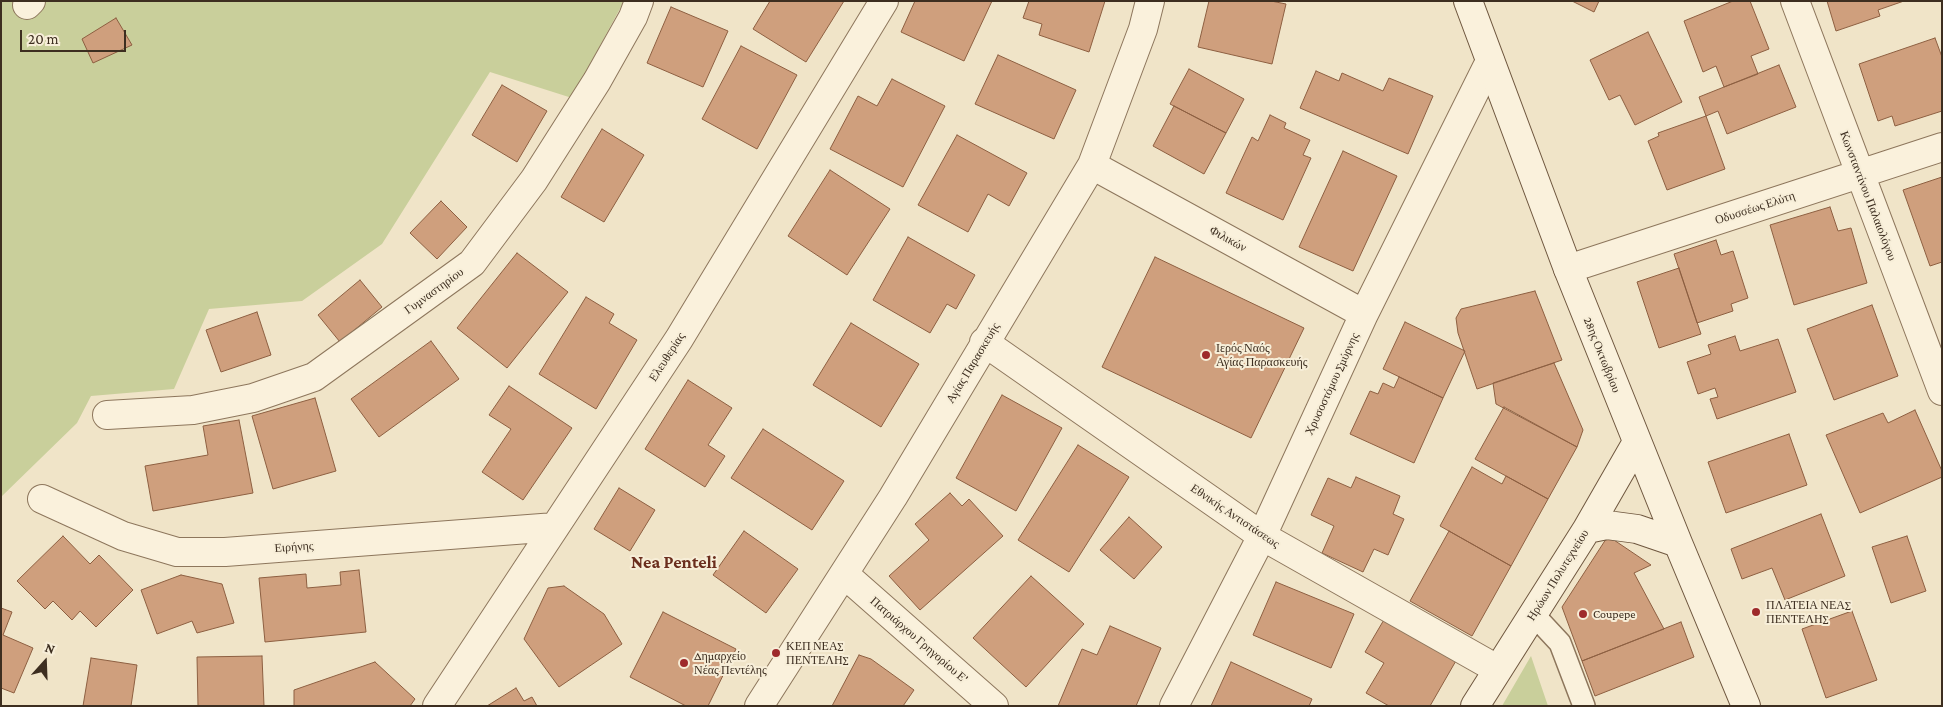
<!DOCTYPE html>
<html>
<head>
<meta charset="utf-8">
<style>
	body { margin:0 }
	#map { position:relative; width:1943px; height:707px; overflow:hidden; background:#f0e4c8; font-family:"Crimson Pro",serif }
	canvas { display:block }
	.frame { position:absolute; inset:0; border:2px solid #3d2e20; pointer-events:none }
	.north { position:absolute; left:20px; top:637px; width:50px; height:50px; -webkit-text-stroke:4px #f7eed8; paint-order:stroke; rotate:20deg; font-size:14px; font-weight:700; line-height:20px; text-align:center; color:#3d2e20 }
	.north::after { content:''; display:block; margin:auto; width:18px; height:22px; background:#3d2e20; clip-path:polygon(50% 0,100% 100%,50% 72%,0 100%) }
	.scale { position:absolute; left:20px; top:30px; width:106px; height:22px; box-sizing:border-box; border:2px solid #3d2e20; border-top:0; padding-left:6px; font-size:15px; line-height:18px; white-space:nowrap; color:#3d2e20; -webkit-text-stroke:4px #f7eed8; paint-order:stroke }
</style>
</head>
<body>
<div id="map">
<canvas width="1943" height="707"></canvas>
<div class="frame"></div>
<div class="north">N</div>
<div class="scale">20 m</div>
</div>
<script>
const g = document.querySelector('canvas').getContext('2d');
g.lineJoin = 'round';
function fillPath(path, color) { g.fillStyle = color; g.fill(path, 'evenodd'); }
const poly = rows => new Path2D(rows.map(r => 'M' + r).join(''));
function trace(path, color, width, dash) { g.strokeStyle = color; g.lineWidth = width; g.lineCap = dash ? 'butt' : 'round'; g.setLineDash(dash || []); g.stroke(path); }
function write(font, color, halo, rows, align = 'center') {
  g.font = font + ' "Crimson Pro",serif'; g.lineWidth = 4; g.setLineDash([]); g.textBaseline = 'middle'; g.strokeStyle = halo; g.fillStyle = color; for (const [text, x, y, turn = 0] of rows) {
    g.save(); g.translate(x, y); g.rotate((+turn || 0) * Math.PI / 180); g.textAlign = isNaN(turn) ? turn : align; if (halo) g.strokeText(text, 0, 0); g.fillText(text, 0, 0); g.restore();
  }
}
fillPath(poly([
	[1,1,624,1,572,98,490,72,382,244,302,301,209,309,174,389,91,396,77,423,1,497],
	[1531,656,1548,706,1502,706]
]), '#c9cf9b');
const building = poly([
	[770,1,844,1,806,62,753,29,770,1],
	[915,1,992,1,964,61,901,32,915,1],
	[1029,1,1105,1,1089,52,1039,35,1042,24,1023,18,1029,1],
	[1209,1,1271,1,1286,4,1272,64,1198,47,1209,1],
	[1572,1,1599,1,1594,12,1572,1],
	[1733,1,1750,1,1769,49,1751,56,1758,74,1724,87,1716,66,1703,72,1684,21,1733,1],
	[1827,1,1904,1,1878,10,1880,16,1836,31,1827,1],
	[671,7,728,31,703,87,647,63,671,7],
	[116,18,132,45,93,63,82,39,116,18],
	[1648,32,1682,102,1635,125,1620,95,1609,100,1590,60,1648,32],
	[1935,38,1942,57,1942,111,1895,126,1892,116,1878,121,1859,64,1935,38],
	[741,46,797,75,757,149,702,119,741,46],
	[998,55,1076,90,1054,139,975,104,998,55],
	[1779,65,1796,107,1727,134,1718,111,1706,116,1699,97,1779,65],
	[1189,69,1244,99,1226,133,1170,104,1189,69],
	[1316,71,1339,81,1342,73,1383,91,1389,78,1433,96,1408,154,1300,108,1316,71],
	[892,79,945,106,903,187,830,149,858,96,877,106,892,79],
	[502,85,547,111,517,162,472,135,502,85],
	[1174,106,1226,133,1204,174,1153,146,1174,106],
	[1270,115,1286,123,1284,128,1310,140,1303,155,1311,158,1283,220,1226,193,1252,137,1258,141,1270,115],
	[1706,116,1725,169,1667,190,1648,141,1659,136,1658,133,1706,116],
	[602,129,644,155,604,222,561,197,602,129],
	[957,135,1027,173,1009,206,988,194,968,232,918,205,957,135],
	[1343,151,1397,176,1353,271,1299,247,1343,151],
	[830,170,890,209,847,275,788,236,830,170],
	[1942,177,1942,262,1930,266,1903,190,1942,177],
	[441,201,467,227,437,259,410,233,441,201],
	[1830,207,1838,231,1851,228,1867,283,1794,305,1770,225,1830,207],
	[908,237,975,275,956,309,947,304,930,333,873,300,908,237],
	[1716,240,1721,255,1733,251,1748,298,1731,304,1733,311,1697,323,1674,254,1716,240],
	[517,253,568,292,507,368,457,328,517,253],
	[1155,257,1304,328,1251,438,1102,367,1155,257],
	[1679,268,1701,334,1659,348,1637,282,1679,268],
	[360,280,382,307,340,342,318,315,360,280],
	[1535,291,1562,360,1477,389,1458,333,1456,318,1461,309,1535,291],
	[586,297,614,314,609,323,637,340,596,409,539,374,586,297],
	[1872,305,1898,376,1834,400,1807,329,1872,305],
	[257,312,271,355,221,372,206,330,257,312],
	[1405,322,1465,351,1443,398,1383,369,1405,322],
	[851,323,919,364,881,427,813,385,851,323],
	[1735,336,1740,351,1778,339,1796,392,1717,419,1710,399,1718,397,1715,388,1698,394,1687,362,1711,354,1708,345,1735,336],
	[431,341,459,379,379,437,351,399,431,341],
	[1554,363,1583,430,1577,447,1496,404,1493,383,1554,363],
	[1399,377,1443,398,1414,463,1350,434,1370,391,1378,394,1383,383,1394,388,1399,377],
	[688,380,732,408,708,445,725,456,705,487,645,449,688,380],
	[509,386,572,428,523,500,482,472,511,429,489,415,509,386],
	[1002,395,1062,428,1016,511,956,478,1002,395],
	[315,398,336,471,273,489,252,416,315,398],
	[1504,407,1577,447,1548,499,1475,459,1504,407],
	[1915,410,1942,471,1942,477,1860,513,1826,435,1883,413,1888,423,1915,410],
	[239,420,253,493,153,511,145,466,208,455,203,426,239,420],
	[763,429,844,481,812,530,731,478,763,429],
	[1789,434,1807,485,1726,513,1708,462,1789,434],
	[1078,445,1129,477,1069,572,1018,540,1078,445],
	[1472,467,1502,484,1506,476,1548,499,1511,566,1440,526,1472,467],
	[1356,477,1400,496,1393,514,1404,519,1388,555,1374,549,1363,572,1322,553,1334,526,1311,515,1328,478,1351,488,1356,477],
	[619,488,655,510,630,551,594,529,619,488],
	[950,493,962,506,969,499,1003,536,920,610,889,576,929,540,915,524,950,493],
	[1821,514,1845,576,1785,600,1772,568,1742,579,1731,549,1821,514],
	[1129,517,1162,547,1134,579,1100,550,1129,517],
	[744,531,798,569,766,613,713,575,744,531],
	[1449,531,1511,566,1472,636,1410,601,1449,531],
	[63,536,90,564,99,555,133,590,96,627,80,611,72,620,53,601,45,609,17,581,63,536],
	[1608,536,1651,565,1634,573,1664,629,1582,661,1562,607,1608,536],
	[1907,536,1926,591,1891,603,1872,547,1907,536],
	[359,570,366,632,265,642,259,578,306,574,307,588,341,585,340,572,359,570],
	[181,575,222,584,234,623,197,633,192,621,157,634,141,590,181,575],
	[1031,576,1084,624,1026,687,973,638,1031,576],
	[1276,582,1354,614,1331,668,1253,635,1276,582],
	[564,586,604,614,622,644,559,687,524,639,548,588,564,586],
	[1,608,12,612,3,635,33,648,14,693,1,688,1,608],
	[1852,611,1877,680,1826,698,1802,629,1852,611],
	[663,612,736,649,708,706,686,706,630,677,663,612],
	[1385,618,1457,659,1430,706,1389,706,1366,693,1384,663,1365,652,1385,618],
	[1681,622,1694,657,1595,696,1582,661,1681,622],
	[1110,626,1161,648,1136,706,1058,706,1082,649,1097,655,1110,626],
	[859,655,871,659,914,690,903,706,832,706,859,655],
	[262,656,264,706,198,706,197,657,262,656],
	[91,658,137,665,131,706,83,706,91,658],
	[375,662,415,699,410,706,294,706,294,690,375,662],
	[1231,662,1312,699,1309,706,1211,706,1231,662],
	[516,688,524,701,532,697,537,706,487,706,516,688]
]);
fillPath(building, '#cf9f7d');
trace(building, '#8d5f41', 1);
const pedestrian = poly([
	[1533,614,1560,643,1584,706]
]);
const minor = poly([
	[1795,1,1942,391],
	[27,5,31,1],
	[1092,165,1364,314],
	[1568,269,1942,147],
	[984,342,1262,536,1497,669],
	[107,415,193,410,253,398,314,377,472,263,534,180,597,81,633,17,639,1],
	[42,499,123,536,177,552,225,552,555,527],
	[844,574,994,706],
	[437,706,679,339,884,1],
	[759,706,893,497,1092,165,1143,29,1150,1],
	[1174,706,1262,536,1364,314,1490,61]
]);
const secondary = poly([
	[1468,1,1568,269,1678,543,1746,706],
	[1587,529,1607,525,1637,529,1678,543],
	[1475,706,1587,529,1637,442]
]);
trace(pedestrian, '#8d765c', 24);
trace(minor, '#8d765c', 30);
trace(secondary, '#6f573f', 30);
trace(pedestrian, '#faf1dc', 21);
trace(minor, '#faf1dc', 28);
trace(secondary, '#faf1dc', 28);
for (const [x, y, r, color] of [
	[1206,355,5,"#9e2a2b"],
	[1756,612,5,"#9e2a2b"],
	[1583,614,5,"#9e2a2b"],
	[776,653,5,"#9e2a2b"],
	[684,663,5,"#9e2a2b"]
]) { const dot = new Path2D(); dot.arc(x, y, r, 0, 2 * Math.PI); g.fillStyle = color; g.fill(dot); trace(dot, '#f7eed8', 2); }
write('12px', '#3d2e20', '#f7eed8', [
	["Κωνσταντίνου Παλαιολόγου",1868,196,69],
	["Οδυσσέως Ελύτη",1755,208,-18],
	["Φιλικών",1228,239,29],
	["Γυμναστηρίου",434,291,-36],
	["28ης Οκτωβρίου",1602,355,68],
	["Ελευθερίας",667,357,-57],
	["Αγίας Παρασκευής",973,363,-59],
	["Χρυσοστόμου Σμύρνης",1332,384,-65],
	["Εθνικής Αντιστάσεως",1235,516,34],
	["Ειρήνης",294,547,-4],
	["Ηρώων Πολυτεχνείου",1558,575,-58],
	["Πατριάρχου Γρηγορίου Ε'",919,640,41]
]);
write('12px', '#3d2e20', '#f7eed8', [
	["Ιερός Ναός",1216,348],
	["Αγίας Παρασκευής",1216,362],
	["ΠΛΑΤΕΙΑ ΝΕΑΣ",1766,605],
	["ΠΕΝΤΕΛΗΣ",1766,619],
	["Coupepe",1593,614],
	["ΚΕΠ ΝΕΑΣ",786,646],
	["ΠΕΝΤΕΛΗΣ",786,660],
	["Δημαρχείο",694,656],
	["Νέας Πεντέλης",694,670]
], 'left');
write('bold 18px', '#6b2e1e', '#f7eed8', [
	["Nea Penteli",674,562]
]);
</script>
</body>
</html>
